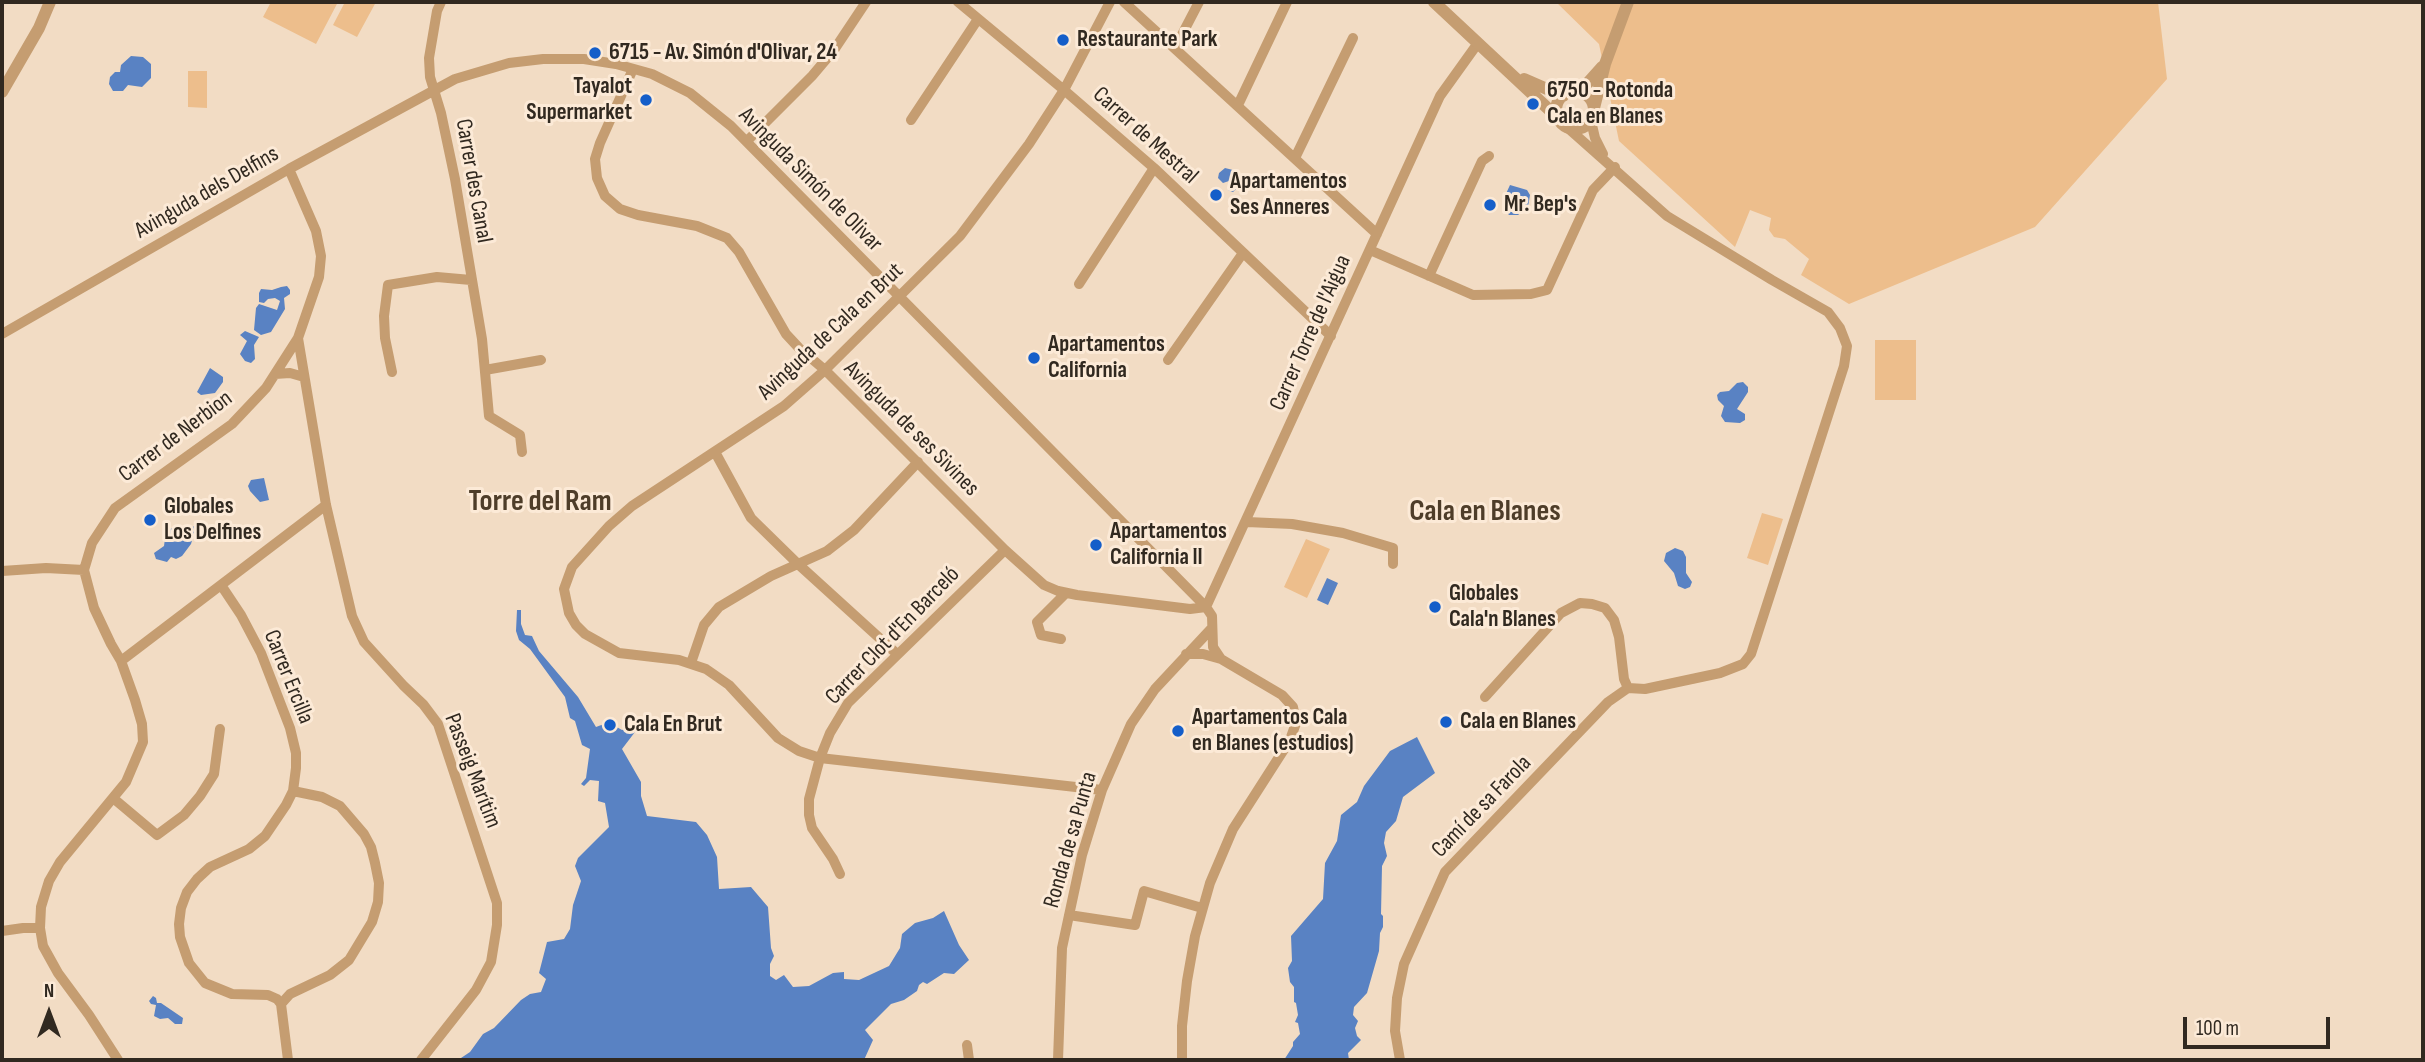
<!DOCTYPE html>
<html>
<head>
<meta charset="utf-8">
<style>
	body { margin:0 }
	#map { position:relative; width:2425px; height:1062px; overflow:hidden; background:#f2dcc4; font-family:"Sofia Sans Condensed",sans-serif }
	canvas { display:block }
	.frame { position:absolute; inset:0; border:4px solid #312920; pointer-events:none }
	.north { position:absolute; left:14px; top:978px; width:70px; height:70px; -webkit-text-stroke:5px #fcead7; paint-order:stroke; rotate:0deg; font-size:19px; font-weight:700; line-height:28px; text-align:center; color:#312920 }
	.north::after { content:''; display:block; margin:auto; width:24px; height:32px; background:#312920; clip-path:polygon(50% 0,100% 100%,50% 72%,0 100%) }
	.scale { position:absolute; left:2183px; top:1017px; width:147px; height:32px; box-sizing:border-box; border:4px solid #312920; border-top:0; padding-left:9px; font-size:21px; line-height:24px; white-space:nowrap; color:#312920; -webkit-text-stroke:5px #fcead7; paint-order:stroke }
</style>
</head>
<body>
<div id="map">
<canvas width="2425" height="1062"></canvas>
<div class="frame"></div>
<div class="north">N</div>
<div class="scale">100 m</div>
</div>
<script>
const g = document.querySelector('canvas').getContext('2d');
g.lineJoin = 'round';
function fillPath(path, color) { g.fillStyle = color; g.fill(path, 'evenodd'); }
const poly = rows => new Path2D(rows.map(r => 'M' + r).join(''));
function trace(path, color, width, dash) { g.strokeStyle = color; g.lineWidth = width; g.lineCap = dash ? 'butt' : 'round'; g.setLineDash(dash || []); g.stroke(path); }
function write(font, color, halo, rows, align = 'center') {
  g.font = font + ' "Sofia Sans Condensed",sans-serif'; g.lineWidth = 6; g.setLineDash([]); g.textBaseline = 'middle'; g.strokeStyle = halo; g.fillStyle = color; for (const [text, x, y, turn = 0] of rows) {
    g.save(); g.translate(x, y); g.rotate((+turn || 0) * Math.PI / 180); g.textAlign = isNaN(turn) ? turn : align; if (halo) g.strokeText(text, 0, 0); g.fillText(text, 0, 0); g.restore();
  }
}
fillPath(poly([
	[271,2,338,2,316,44,263,17],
	[345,2,376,2,357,37,333,25],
	[1556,2,2158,2,2167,79,2035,227,1849,304,1801,275,1809,259,1785,239,1774,237,1769,230,1771,218,1750,210,1735,247,1619,141,1599,44],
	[188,71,207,71,207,108,188,107],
	[1875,340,1916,340,1916,400,1875,400],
	[1762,513,1783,519,1768,565,1747,558],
	[1306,539,1330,549,1307,598,1284,587]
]), '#edbe8c');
fillPath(poly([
	[131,56,143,57,151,64,151,78,142,87,128,85,123,91,113,91,109,84,110,77,115,72,120,72,121,65],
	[1225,168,1233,170,1238,176,1238,187,1233,192,1228,190,1229,181,1223,183,1218,178,1219,173],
	[1510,185,1527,190,1530,195,1528,207,1518,215,1509,215,1503,208,1504,198],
	[281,287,287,286,290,290,290,294,284,298,285,309,271,332,261,335,254,330,256,308,259,304,277,310,280,301,275,298,268,299,264,303,259,302,259,293,261,289,272,290],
	[245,331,259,337,254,345,255,359,251,363,245,361,240,354,247,341,240,335],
	[210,368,223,377,223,382,215,393,201,395,197,392],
	[1743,382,1748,387,1748,392,1737,409,1745,414,1745,420,1740,423,1725,422,1721,416,1724,406,1718,400,1717,395,1720,392,1729,391,1737,383],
	[264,478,269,500,260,502,250,491,248,486,251,480],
	[198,525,201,529,201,533,198,537,193,537,191,544,182,556,176,559,171,557,167,562,156,559,154,553,164,546,166,531,172,528,180,532,189,534,192,527],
	[1675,548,1683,551,1686,557,1686,573,1692,582,1690,587,1685,589,1678,586,1674,573,1664,561,1666,553],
	[1327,578,1338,583,1328,605,1317,600],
	[517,610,521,610,521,624,525,635,532,636,539,651,578,697,596,727,604,724,615,726,622,730,631,727,635,732,622,749,641,782,641,796,647,816,696,822,707,835,717,857,719,889,751,887,768,907,771,948,774,956,770,964,770,976,776,980,784,975,793,987,809,986,833,973,844,972,844,979,859,980,889,966,900,948,902,934,915,923,933,918,944,911,959,945,969,960,954,974,944,973,927,984,923,982,919,985,917,991,904,1000,891,1004,865,1030,873,1040,864,1060,458,1060,470,1052,483,1034,494,1028,521,1000,530,994,541,992,546,979,539,973,547,942,564,939,570,929,573,905,581,881,575,866,578,858,609,827,605,803,598,801,599,781,590,780,584,786,581,784,586,778,590,749,582,745,575,721,570,718,565,697,530,649,519,640,516,631],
	[1417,737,1435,773,1403,797,1396,821,1386,832,1384,843,1387,856,1382,866,1381,914,1383,916,1383,927,1380,933,1379,951,1367,993,1354,1007,1353,1015,1358,1021,1355,1028,1357,1036,1361,1040,1348,1053,1349,1060,1284,1060,1293,1046,1293,1042,1300,1034,1298,1023,1295,1022,1298,1015,1296,1003,1294,1002,1294,987,1290,982,1288,968,1292,961,1291,936,1323,899,1325,863,1337,841,1341,815,1357,802,1364,786,1390,751],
	[153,996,156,998,157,1003,161,1003,183,1018,182,1024,175,1024,168,1018,160,1019,154,1016,156,1005,151,1004,149,1001]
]), '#5982c3');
trace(poly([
	[441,2,437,11,429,58,430,77,441,113,455,179,482,339,489,416,520,435,522,452],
	[958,2,1064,90,1154,168,1331,336],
	[1124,2,1377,234],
	[1175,48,1199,2],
	[633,69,600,143,595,159,597,178,605,196,620,209,638,215,697,226,727,238,739,252,786,334,799,348,825,370,1005,550,1044,585,1058,591,1077,595,1190,609,1206,607],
	[1238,105,1287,2],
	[911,120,978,19],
	[1591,121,1595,138,1603,154],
	[1569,129,1667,216,1772,280,1828,312,1840,328,1847,346,1844,366,1751,654,1743,664,1720,673,1645,689,1628,688],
	[747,141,812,76,834,50,866,2],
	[1295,158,1353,38],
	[1370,250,1473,295,1531,294,1547,290,1593,190,1615,167],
	[1429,276,1482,161,1489,156],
	[1079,284,1154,168],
	[2,334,289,169,455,79,509,63,543,59,584,59,616,64,652,74,690,93,731,126,1206,607,1212,616,1213,647,1221,659,1282,695,1293,707,1296,723,1290,740,1233,829,1210,883,1195,936,1187,981,1182,1026,1182,1060],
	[298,338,326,505,352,616,364,642,403,685,423,704,438,724,497,903,497,925,491,962,476,990,421,1060],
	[1168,360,1243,253],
	[485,370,541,360],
	[392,372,385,338,384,316,388,285,437,277,471,280],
	[275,374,290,373,304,377],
	[715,452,751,518,798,564,897,654],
	[1247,522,1292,524,1343,533,1393,548,1393,564],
	[2,571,46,568,84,570],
	[221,585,241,615,261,653,290,728,296,753,296,768,293,791,286,805,265,836,249,849,210,867,197,879,187,892,181,908,179,924,180,937,189,963,205,983,232,994,268,995,277,999,281,1004,288,1060],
	[1206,607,1440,96,1478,43],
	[1061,639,1041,635,1037,622,1066,593],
	[1186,654,1203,654,1221,659],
	[121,661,326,505],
	[691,663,704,625,719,607,771,576,827,551,854,530,918,462],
	[1485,697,1561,613,1580,603,1592,604,1605,608,1614,620,1619,637,1624,679,1628,688],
	[1102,790,820,758,799,751,778,738,729,685,706,669,679,660,619,653,585,634,576,625,569,613,564,589,572,567,609,526,632,506,784,406,825,370,960,236,1029,144,1064,90,1110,2],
	[113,798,157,835,184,815,200,796,214,774,220,729],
	[840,874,833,859,812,828,809,815,809,799,820,758,830,733,848,703,1005,550],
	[1069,915,1135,925,1144,891,1202,908],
	[2,931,23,928,40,928],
	[281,1004,290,994,330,975,349,960,372,922,378,902,379,883,375,863,371,847,364,834,340,806,322,797,293,791],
	[967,1045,969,1060],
	[118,1060,89,1015,58,973,43,946,40,928,41,907,49,881,60,862,126,782,143,742,142,724,135,700,121,661,111,644,94,608,84,570,92,543,115,508,232,424,266,388,298,338,319,277,321,256,316,231,289,169],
	[1058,1060,1062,948,1082,855,1102,790,1131,724,1155,689,1211,629],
	[1400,1060,1395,1031,1397,998,1404,964,1445,872,1608,702,1628,688]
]), '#c59d71', 10);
trace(poly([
	[1434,2,1557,117],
	[1524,79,1563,96],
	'1556 110a19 19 0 1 1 38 0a19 19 0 1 1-38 0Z',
	[2,92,39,28,50,2],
	[1572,92,1585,86,1602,67],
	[1594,108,1605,64,1628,2]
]), '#c59d71', 12);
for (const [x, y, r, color] of [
	[1063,40,7,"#155ec9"],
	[595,53,7,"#155ec9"],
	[646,100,7,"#155ec9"],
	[1533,104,7,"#155ec9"],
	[1216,195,7,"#155ec9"],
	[1490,205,7,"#155ec9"],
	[1034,358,7,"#155ec9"],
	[150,520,7,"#155ec9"],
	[1096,545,7,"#155ec9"],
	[1435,607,7,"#155ec9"],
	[1446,722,7,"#155ec9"],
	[610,725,7,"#155ec9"],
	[1178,731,7,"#155ec9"]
]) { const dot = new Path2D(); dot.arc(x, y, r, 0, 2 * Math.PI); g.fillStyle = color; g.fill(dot); trace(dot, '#fcead7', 2.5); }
write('bold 23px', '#312920', '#fcead7', [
	["Restaurante Park",1077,40],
	["6715 - Av. Simón d'Olivar, 24",609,53],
	["Tayalot",632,87,"right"],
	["Supermarket",632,113,"right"],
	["6750 - Rotonda",1547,91],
	["Cala en Blanes",1547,117],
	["Apartamentos",1230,182],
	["Ses Anneres",1230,208],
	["Mr. Bep's",1504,205],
	["Apartamentos",1048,345],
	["California",1048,371],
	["Globales",164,507],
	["Los Delfines",164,533],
	["Apartamentos",1110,532],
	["California II",1110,558],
	["Globales",1449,594],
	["Cala'n Blanes",1449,620],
	["Apartamentos Cala",1192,718],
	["en Blanes (estudios)",1192,744],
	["Cala en Blanes",1460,722],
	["Cala En Brut",624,725]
], 'left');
write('23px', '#312920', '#fcead7', [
	["Carrer de Mestral",1145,136,42],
	["Avinguda Simón de Olivar",810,180,45],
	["Carrer des Canal",473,181,80],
	["Avinguda dels Delfins",207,193,-30],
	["Avinguda de Cala en Brut",831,332,-43],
	["Carrer Torre de l'Aigua",1311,333,-66],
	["Avinguda de ses Sivines",911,429,45],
	["Carrer de Nerbion",176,437,-37],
	["Carrer Clot d'En Barceló",893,636,-46],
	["Carrer Ercilla",288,677,68],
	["Passeig Marítim",472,771,69],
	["Camí de sa Farola",1482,807,-46],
	["Ronda de sa Punta",1071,840,-74]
]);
write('bold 30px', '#4e3d29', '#fcead7', [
	["Torre del Ram",540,502],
	["Cala en Blanes",1485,512]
]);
</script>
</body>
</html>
